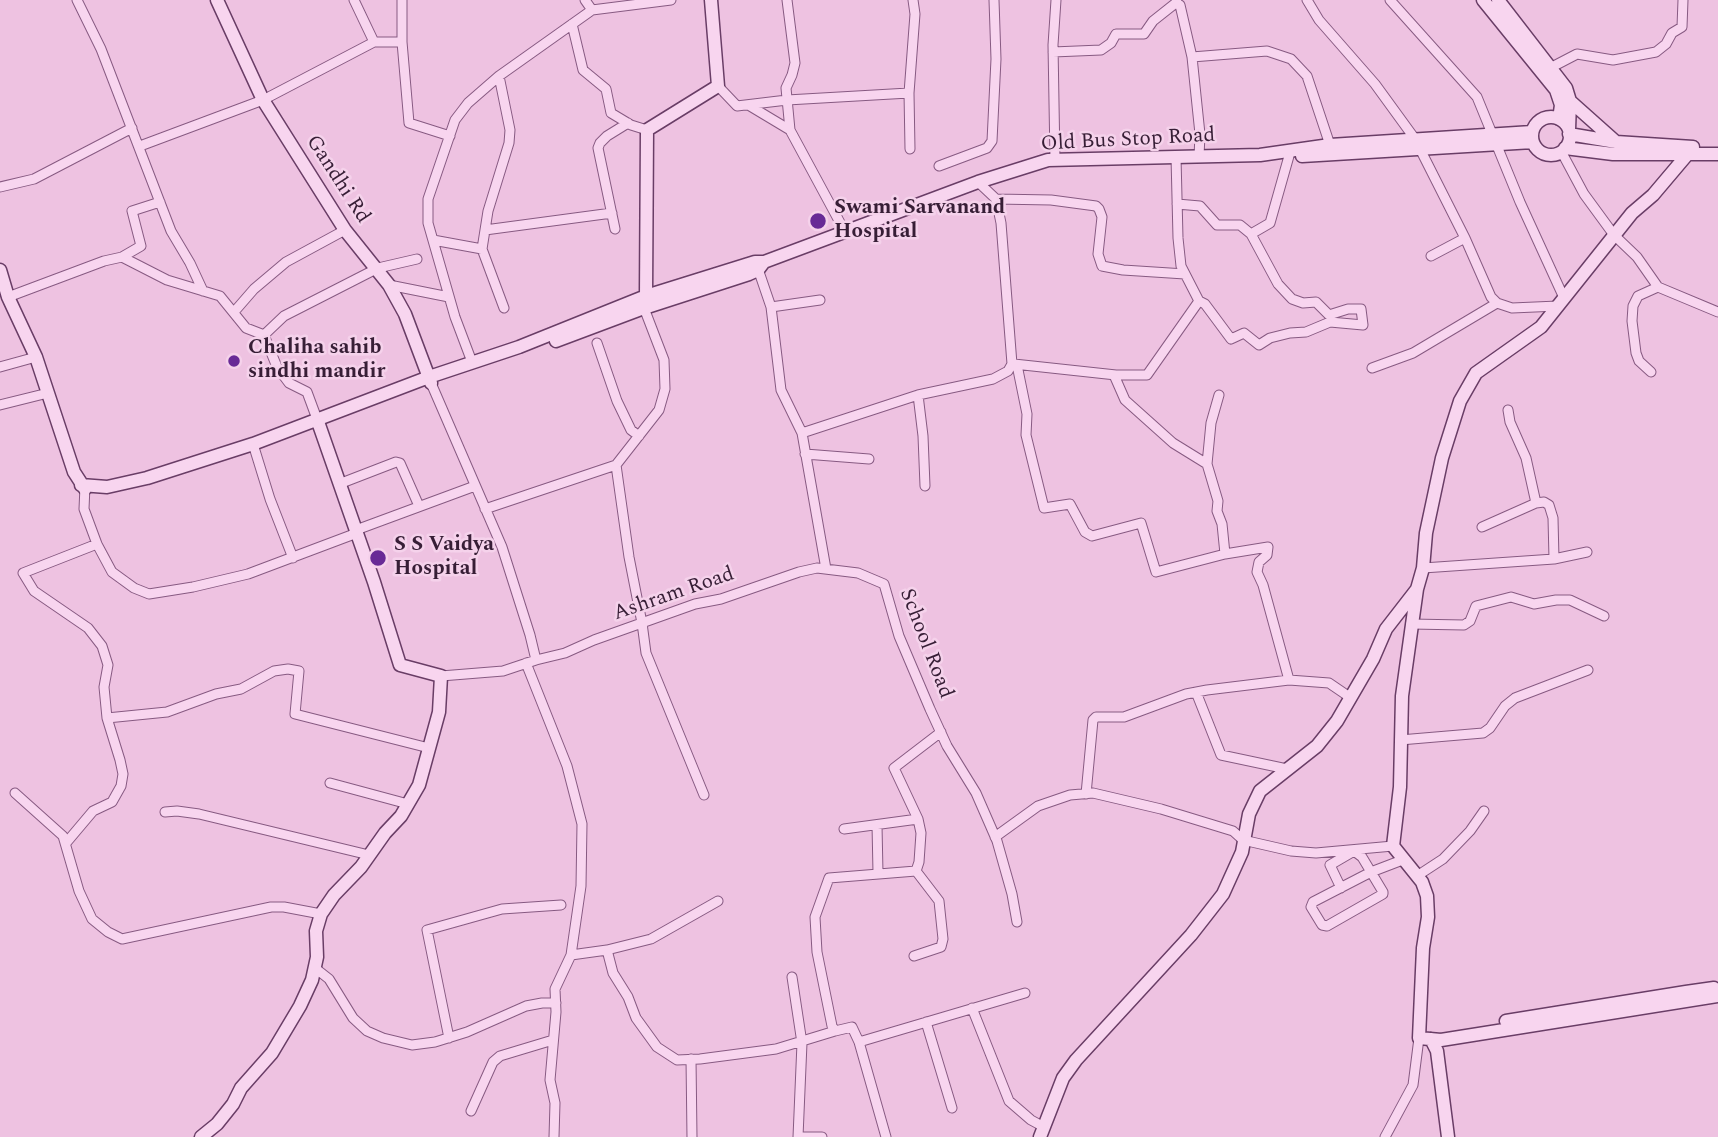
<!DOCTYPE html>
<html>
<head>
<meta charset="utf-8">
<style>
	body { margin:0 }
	canvas { display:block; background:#eec2e1 }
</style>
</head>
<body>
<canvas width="1718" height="1137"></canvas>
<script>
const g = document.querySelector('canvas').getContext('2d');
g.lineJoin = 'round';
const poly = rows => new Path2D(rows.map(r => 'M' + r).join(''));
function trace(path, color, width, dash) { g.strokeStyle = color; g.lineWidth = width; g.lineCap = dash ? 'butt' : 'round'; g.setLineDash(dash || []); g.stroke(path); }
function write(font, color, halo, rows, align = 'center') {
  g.font = font + ' Spectral,serif'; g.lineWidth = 5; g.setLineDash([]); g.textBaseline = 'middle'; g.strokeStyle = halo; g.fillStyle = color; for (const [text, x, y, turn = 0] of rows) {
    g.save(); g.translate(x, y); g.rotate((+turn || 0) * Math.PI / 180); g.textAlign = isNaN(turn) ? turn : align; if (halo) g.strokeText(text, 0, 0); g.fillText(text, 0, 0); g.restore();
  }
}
const street = poly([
	[77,0,101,49,171,231,190,263,203,291],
	[354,0,374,42],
	[402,0,402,42,409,123,450,136],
	[585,0,592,10],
	[787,0,795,63,792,75,786,88,790,130,844,230],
	[1307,0,1319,20,1375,84,1415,139,1465,238,1491,297,1497,303,1512,308,1558,306],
	[1390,0,1477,97,1520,202,1564,298],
	[1180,5,1192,57,1200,134,1199,157],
	[572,24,583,70,606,89,611,113,631,125,647,130],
	[1053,52,1101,50,1111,43,1116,34,1144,34,1153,21,1177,2],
	[1192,57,1267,51,1291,59,1307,76,1330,145],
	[1552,67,1577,54,1613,60,1656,52,1666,44,1672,33,1682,27,1683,0],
	[718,86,737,106,787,100,909,93,915,14,913,0],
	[909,93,910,149],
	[750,106,790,130],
	[140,146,263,100,374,42,402,42],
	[1561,151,1584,194,1614,235,1637,257,1658,287,1718,312],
	[1055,160,1053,45,1056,0],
	[939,166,987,148,992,141,996,59,994,0],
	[0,187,34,179,132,128],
	[996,199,1051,200,1096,206,1099,209,1102,217,1098,254,1102,266,1123,270,1185,274],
	[1177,204,1200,206,1217,225,1240,225,1251,234,1278,284,1292,299,1303,303,1316,302,1329,315,1348,309,1361,309,1363,325,1330,322,1306,332,1290,333,1270,338,1259,345,1244,333,1231,339,1205,304,1199,301],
	[615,229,598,148,600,143,607,136,628,123],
	[485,230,612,213],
	[1251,234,1270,223,1289,156],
	[433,240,482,249,504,308],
	[482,249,488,211,509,143,510,130,499,76],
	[1431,256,1465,238],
	[122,257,141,246,132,211,160,202],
	[757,266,771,307,781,390,802,433,826,569],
	[389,285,449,297],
	[8,297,104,261,122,257,167,280,220,296,246,328,264,335],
	[771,307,820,300],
	[234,312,254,289,286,262,345,230],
	[264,335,284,316,378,268,417,259],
	[264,335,277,367,289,383,307,392,317,419],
	[597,343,617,401,631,430,639,436],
	[472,362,455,317,428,223,428,199,455,120,468,103,499,76,592,10,671,0],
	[1014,364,1116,375,1147,375,1199,301,1181,266,1178,238,1176,157],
	[1017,365,1027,414,1026,435,1044,508,1070,504,1085,532,1092,536,1141,523,1156,572,1225,554,1268,547,1267,555,1259,562,1257,572,1263,585,1289,680,1329,683,1351,698],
	[0,367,36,357],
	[1372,368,1413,353,1497,303],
	[1651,372,1639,361,1636,353,1632,321,1633,306,1638,296,1658,287],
	[1114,375,1125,400,1173,443,1207,464,1218,501,1217,511,1222,524,1225,554],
	[431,383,502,547,530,635,536,660],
	[918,395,923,436,925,486],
	[0,405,48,393],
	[1508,410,1510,422,1526,458,1536,503],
	[802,433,918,395,993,379,1008,371,1012,364,1001,223,996,199,978,182],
	[253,444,270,499,293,558],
	[805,454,869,459],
	[1207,464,1211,423,1219,395],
	[616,465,629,557,642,623,646,653,704,795],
	[339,484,396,462,400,463,419,506],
	[85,486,84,509,97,544,112,572,134,588,149,594,193,587,248,574,357,533],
	[485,509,616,465,659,410,665,389,664,360,644,308,645,303],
	[1482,527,1536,503,1544,502,1549,505,1553,518,1554,559],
	[356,530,475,486],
	[1423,568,1554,559,1587,552],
	[1411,624,1464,625,1470,621,1476,606,1511,597,1534,604,1556,600,1570,600,1604,616],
	[526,663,567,766,582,824,581,886,571,955,555,989,556,1012,550,1080,555,1103,554,1137],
	[441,676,503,671,536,660,565,653,594,640,695,604,721,599,799,572,817,568,858,573,884,584,899,636,930,709,947,746,976,793,997,841,1012,894,1017,922],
	[1196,692,1221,755,1287,769],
	[107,718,167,712,216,694,241,689,274,671,288,669,299,671,295,714,429,748],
	[1400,740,1483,733,1490,728,1505,706,1515,698,1588,670],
	[330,783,408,804],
	[15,793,63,836,79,891,92,919,108,932,122,939,271,907,284,907,321,914],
	[1086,794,1093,720,1096,717,1124,717,1186,694,1207,690,1289,680],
	[165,812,177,811,199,814,369,855],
	[877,825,878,873],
	[844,829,918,819],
	[995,837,1038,806,1070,795,1093,793,1161,809,1233,831,1243,840,1291,851,1316,853,1393,846],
	[66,843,93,811,112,802,121,786,123,774,120,760,107,718,104,687,108,665,102,646,88,628,34,591,23,573,97,544],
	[1417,876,1443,859,1470,831,1484,811],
	[1341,888,1330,865,1354,851,1362,857,1383,892,1383,894,1327,926,1322,925,1311,907,1313,902,1371,872,1405,859],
	[607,950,613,973,628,997,636,1018,657,1047,677,1060,700,1059,776,1049,835,1031],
	[571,955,607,950,651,939,718,901],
	[914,956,941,947,943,939,939,901,916,871],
	[315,968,329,979,353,1018,367,1031,383,1038,412,1045,435,1042,467,1032,526,1006,542,1003,556,1003],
	[792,977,802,1043,798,1137],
	[972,1008,1009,1101,1031,1120,1044,1127],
	[926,1022,952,1108],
	[449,1038,427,930,502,909,561,905],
	[859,1042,1025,993],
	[691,1059,692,1137],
	[471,1111,493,1062,500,1056,553,1040],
	[798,1137,822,1137],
	[886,1137,859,1042,852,1027,835,1031,832,1026,817,952,815,917,829,878,916,871,919,862,921,833,918,819,894,768,941,732],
	[1385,1137,1413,1085,1419,1038]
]);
const secondary = poly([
	[217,0,263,100,345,230,389,285,405,314,431,383],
	[1483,0,1556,90,1561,105,1559,119],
	[1498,0,1566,88,1570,101,1569,130],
	[1570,101,1616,142],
	'1532 136a19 19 0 1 1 38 0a19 19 0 1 1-38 0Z',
	[1569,134,1616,142,1693,147],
	[1565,148,1613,154,1718,154],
	[1302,156,1533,142],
	[0,270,8,297,36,357,74,472,85,489],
	[646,296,647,130,718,86,711,0],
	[556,341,644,308,749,274,758,270,764,262],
	[81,485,107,487,147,478,253,444,429,377,519,347,646,296,755,262,764,262,978,182,1048,160,1260,155,1330,145,1532,132],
	[1417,589,1402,696,1400,787,1393,846,1422,882,1427,896,1428,917,1423,948,1419,1038,1441,1040,1718,996],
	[1506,1021,1686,992,1714,988,1718,991],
	[1431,1039,1437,1051,1448,1137],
	[201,1137,217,1124,233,1104,241,1088,272,1053,300,1006,312,980,317,957,316,931,321,914,334,895,361,867,385,833,401,816,419,785,439,712,441,676,400,665,374,582,317,419],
	[1040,1137,1063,1078,1076,1060,1191,935,1223,894,1242,852,1249,814,1260,791,1317,746,1337,721,1373,659,1386,629,1417,589,1423,568,1426,533,1442,458,1460,401,1476,373,1541,327,1632,213,1653,195,1686,156,1687,147]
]);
trace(street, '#875a82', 11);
trace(secondary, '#693d66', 15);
trace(street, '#f8d5ef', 9);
trace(secondary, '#f8d5ef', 12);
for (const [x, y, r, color] of [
	[818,221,9,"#682a96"],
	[234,361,7,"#682a96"],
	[378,558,9,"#682a96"]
]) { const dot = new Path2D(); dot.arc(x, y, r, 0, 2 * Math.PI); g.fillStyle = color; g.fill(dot); trace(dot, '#f5d2eb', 2.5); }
write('21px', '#371e36', '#f5d2eb', [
	["Old Bus Stop Road",1128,141,-3],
	["Gandhi Rd",337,180,57],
	["Ashram Road",674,595,-19],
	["School Road",925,644,69]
]);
write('bold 21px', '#371e36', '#f5d2eb', [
	["Swami Sarvanand",834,209],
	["Hospital",834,233],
	["Chaliha sahib",248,349],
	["sindhi mandir",248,373],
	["S S Vaidya",394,546],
	["Hospital",394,570]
], 'left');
</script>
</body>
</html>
